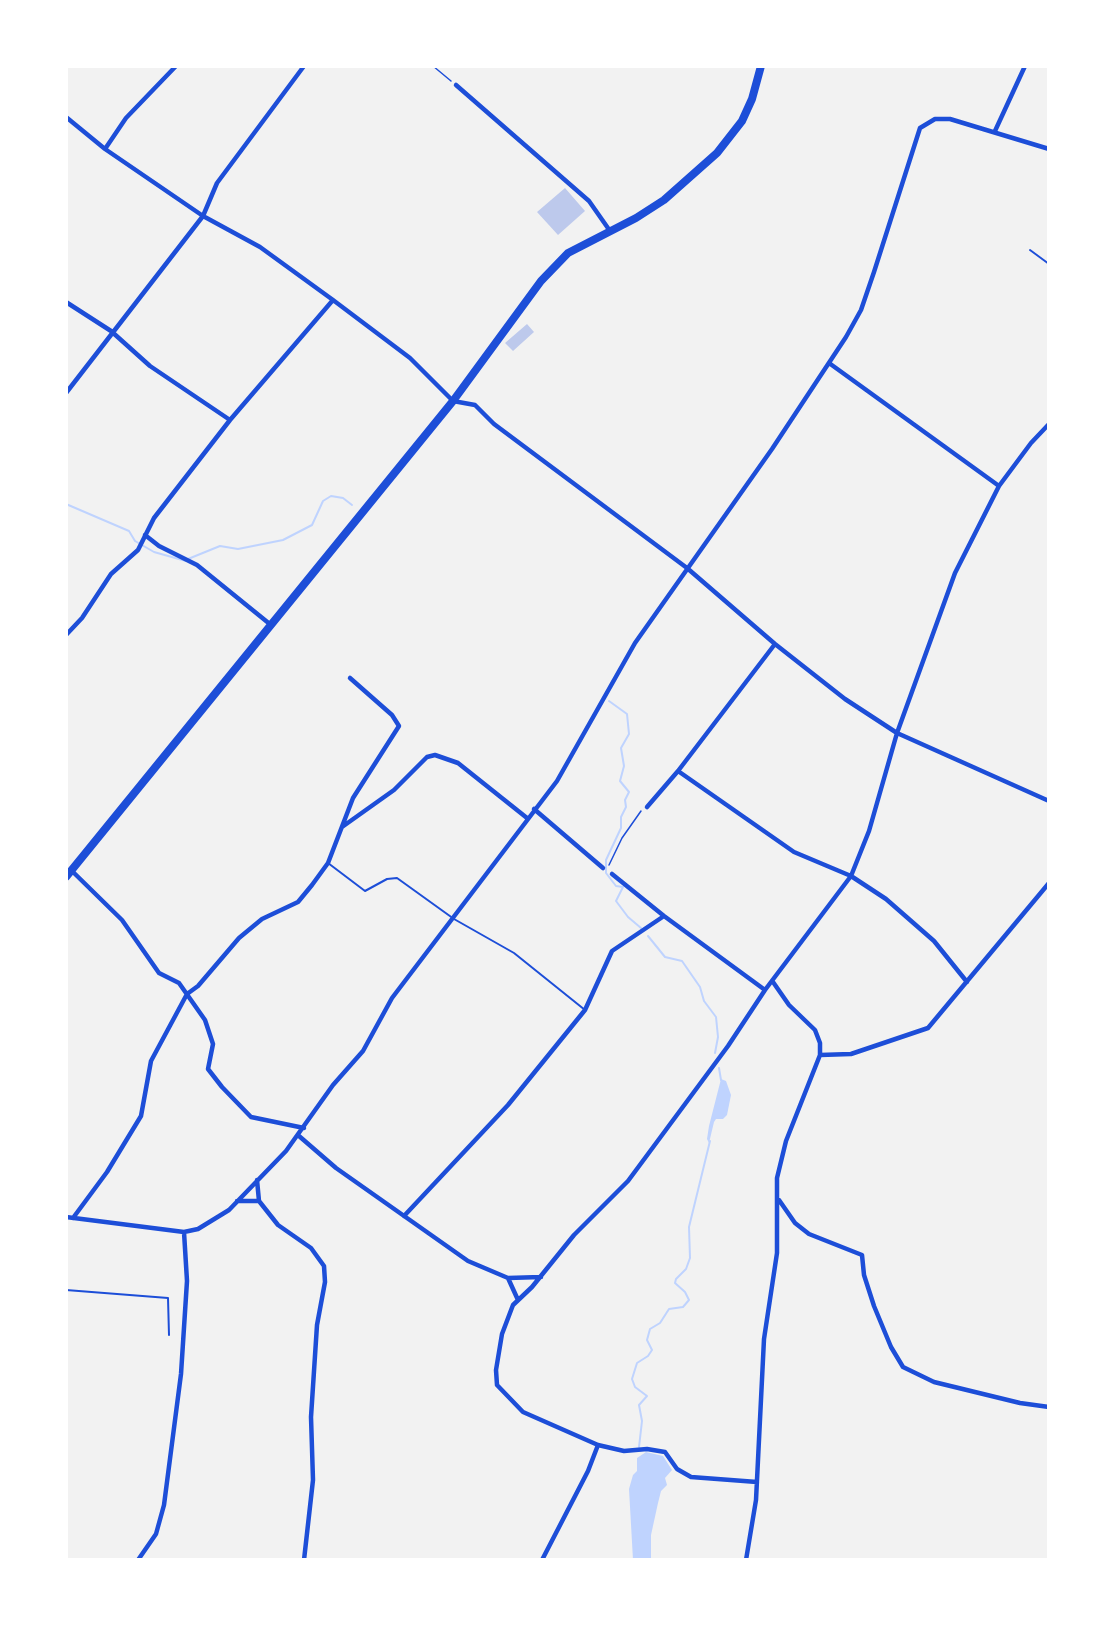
<!DOCTYPE html>
<html>
<head>
<meta charset="utf-8">
<style>
	body { margin:0 }
	#map { position:relative; width:1115px; height:1626px; overflow:hidden; background:#f2f2f2; font-family:"PT Sans",sans-serif }
	canvas { display:block }
	.frame { position:absolute; inset:0; border:68px solid #fff; pointer-events:none }
</style>
</head>
<body>
<div id="map">
<canvas width="1115" height="1626"></canvas>
<div class="frame"></div>
</div>
<script>
const g = document.querySelector('canvas').getContext('2d');
g.lineJoin = 'round';
function fillPath(path, color) { g.fillStyle = color; g.fill(path, 'evenodd'); }
const poly = rows => new Path2D(rows.map(r => 'M' + r).join(''));
function trace(path, color, width, dash) { g.strokeStyle = color; g.lineWidth = width; g.lineCap = dash ? 'butt' : 'round'; g.setLineDash(dash || []); g.stroke(path); }
fillPath(poly([
	[721,1079,726,1081,731,1095,727,1115,723,1119,716,1119,714,1122,709,1143,707,1139,709,1126],
	[646,1452,663,1456,672,1470,665,1478,667,1485,661,1491,658,1503,651,1535,651,1560,633,1560,629,1489,633,1475,637,1471,637,1458]
]), '#bfd3fe');
trace(poly([
	[66,504,129,531,135,541,154,552,186,561],
	[188,559,220,546,238,549,283,540,312,525,323,501,331,496,343,498,352,505],
	[609,701,627,714,629,734,621,748,624,766,620,781,629,792,625,800,626,807,621,817,621,828,606,860,606,873,616,886,623,887,616,901,628,917,641,928],
	[648,936,665,957,682,961,700,987,704,1001,716,1017,718,1037,715,1053],
	[719,1068,721,1080],
	[639,1447,642,1421,639,1405,647,1396,635,1387,632,1379,637,1363,648,1356,652,1350,647,1340,650,1329,660,1323,669,1309,683,1307,689,1300,685,1292,675,1283,676,1279,686,1269,690,1258,689,1227,710,1141]
]), '#bfd3fe', 2);
fillPath(poly([
	[565,188,585,211,558,235,537,212],
	[527,324,534,332,513,351,505,343]
]), '#bdc9ec');
trace(poly([
	[433,66,451,81],
	[609,865,622,838,641,811]
]), '#1d4ed8', 1.5);
trace(poly([
	[1030,250,1049,264],
	[328,863,365,891,387,879,397,878,454,919,514,953,585,1010],
	[66,1290,168,1298,169,1335]
]), '#1d4ed8', 2);
trace(poly([
	[456,85,589,201,610,231],
	[66,117,105,149,203,216,260,247,333,300,410,358,453,401,475,405,494,424,687,568,775,644,845,699,897,733,1049,801],
	[995,131,1025,66],
	[105,149,126,118,176,66],
	[66,302,111,331,150,366,230,420],
	[829,363,999,486],
	[66,393,203,216,217,183,304,66],
	[145,535,159,546,197,565,271,625],
	[66,635,82,618,111,574,138,550,154,518,230,420,333,300],
	[678,771,794,852,851,876,886,899,934,941,967,982],
	[647,807,678,771,775,644],
	[534,809,603,868],
	[342,827,394,790,427,757,435,755,458,763,527,818],
	[72,871,122,920,159,973,179,983,205,1020,213,1044,208,1069,222,1087,251,1117,304,1128],
	[612,874,664,916,765,990],
	[773,982,789,1005,815,1030,820,1043,820,1055],
	[299,1136,336,1168,468,1261,508,1278,541,1277],
	[257,1180,259,1201],
	[779,1200,795,1223,809,1234,862,1255,864,1275,874,1306,891,1347,903,1367,934,1382,1020,1403,1049,1407],
	[237,1201,259,1201,278,1225,311,1248,324,1266,325,1282,317,1325,311,1417,313,1480,304,1560],
	[404,1216,508,1105,585,1010,612,951,664,916],
	[66,1217,184,1232,198,1229,229,1210,286,1151,333,1085,363,1051,392,998,557,781,635,643,772,449,846,337,861,310,874,272,920,128,935,119,950,119,1049,149],
	[73,1218,107,1172,141,1116,151,1061,187,994,198,986,239,938,262,919,298,902,312,885,328,863,353,798,399,726,392,715,350,678],
	[508,1278,518,1300],
	[757,1482,691,1477,677,1469,665,1452,647,1449,624,1451,598,1445,523,1412,497,1385,496,1370,502,1334,513,1305,532,1287,574,1235,628,1181,728,1046,765,990,851,876,869,831,897,733,955,573,999,486,1031,443,1049,424],
	[138,1560,156,1534,164,1505,181,1374,187,1281,184,1232],
	[542,1560,588,1471,598,1445],
	[746,1560,756,1500,764,1339,777,1253,777,1178,786,1141,820,1055,851,1054,928,1028,1049,883]
]), '#1d4ed8', 4.5);
trace(poly([
	[66,877,453,401,541,281,568,253,636,218,664,200,717,153,742,121,752,99,761,66]
]), '#1d4ed8', 8);
</script>
</body>
</html>
